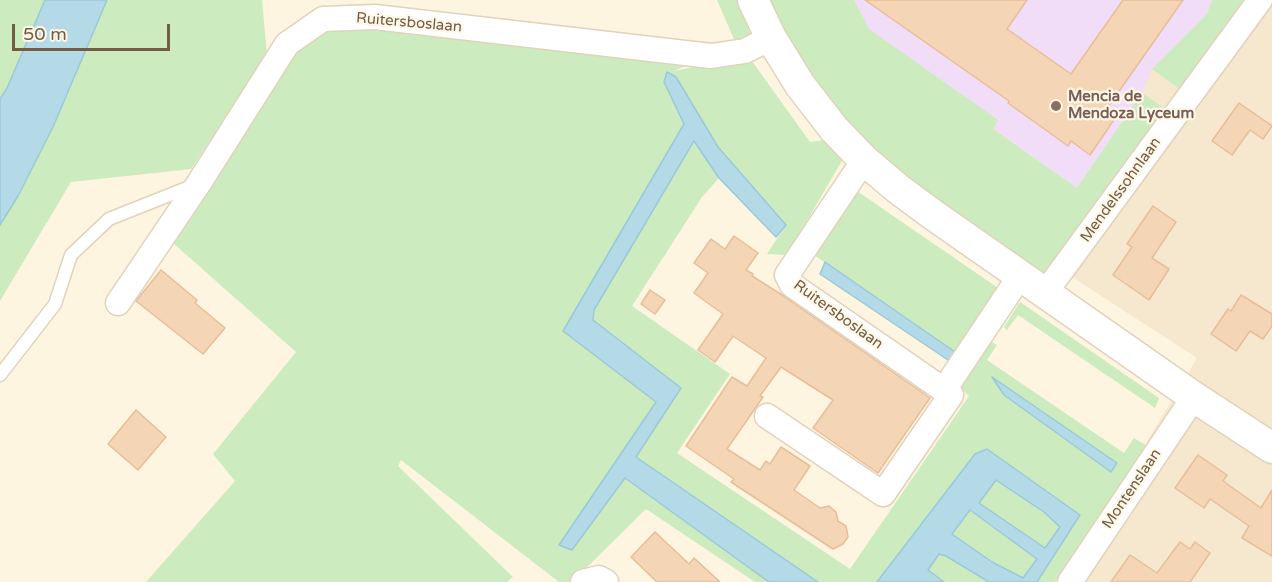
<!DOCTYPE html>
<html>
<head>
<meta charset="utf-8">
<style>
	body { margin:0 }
	#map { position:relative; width:1272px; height:582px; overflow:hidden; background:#fdf5e0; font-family:"Varela Round",sans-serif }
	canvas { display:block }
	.scale { position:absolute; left:12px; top:24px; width:158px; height:27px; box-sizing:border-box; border:3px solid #755c47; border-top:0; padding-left:8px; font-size:18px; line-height:21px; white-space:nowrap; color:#755c47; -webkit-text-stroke:4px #fff8e7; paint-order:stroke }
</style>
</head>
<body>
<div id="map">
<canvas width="1272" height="582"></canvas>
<div class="scale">50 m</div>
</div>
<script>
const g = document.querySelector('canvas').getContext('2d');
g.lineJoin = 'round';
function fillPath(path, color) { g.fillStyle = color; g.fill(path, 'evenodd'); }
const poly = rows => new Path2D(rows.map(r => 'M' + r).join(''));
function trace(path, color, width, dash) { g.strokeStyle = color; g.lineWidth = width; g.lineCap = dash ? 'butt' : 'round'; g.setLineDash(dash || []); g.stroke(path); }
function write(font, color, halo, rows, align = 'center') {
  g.font = font + ' "Varela Round",sans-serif'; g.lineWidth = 4.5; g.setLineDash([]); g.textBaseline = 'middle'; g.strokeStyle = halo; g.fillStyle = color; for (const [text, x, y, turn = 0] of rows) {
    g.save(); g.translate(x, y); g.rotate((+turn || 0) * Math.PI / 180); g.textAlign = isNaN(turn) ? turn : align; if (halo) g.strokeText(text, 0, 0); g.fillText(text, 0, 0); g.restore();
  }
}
fillPath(poly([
	[786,0,1272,0,1272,582,1063,582,1197,358,862,141]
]), '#f5e8cf');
fillPath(poly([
	[854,0,1212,0,1207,14,1152,69,1142,93,1077,188,993,128,997,120,869,29]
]), '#f2ddf9');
fillPath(poly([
	[0,0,45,0,7,88,0,99],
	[107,0,262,0,267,55,191,169,71,182,0,301,0,225,18,196,53,127],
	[717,0,738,0,751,36,737,46],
	[764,0,854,0,869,29,998,120,993,129,1077,188,1142,93,1167,110,1045,278,915,190,841,125],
	[1212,0,1246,0,1181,90,1152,69,1207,14],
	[340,22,701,60,673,71,749,57,810,142,824,140,843,159,787,255,767,254,786,225,718,147,676,77,664,83,684,124,563,331,656,402,559,545,572,549,624,478,769,582,755,582,646,509,572,582,559,582,401,460,398,466,513,577,507,582,146,582,235,481,213,454,296,352,172,242,292,50],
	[695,141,719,178,702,197,632,306,730,374,677,453,850,569,969,396,962,389,960,380,990,341,997,345,987,360,1124,453,1134,438,1147,446,1055,582,1037,582,1080,515,986,449,975,454,877,582,818,582,635,457,681,388,593,320,594,310],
	[1004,395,1117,463,1117,464,1111,472],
	[854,189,1001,290,958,354,814,255],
	[1020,302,1159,398,1155,408,1018,315,1007,330,1004,327],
	[996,480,1044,512,1060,527,1045,548,979,503],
	[969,510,1037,559,1023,578,992,562,952,534],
	[939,554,946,555,989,582,944,582,928,570]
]), '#ccebbf');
const water = poly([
	[45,0,107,0,53,127,18,196,0,225,0,99,7,88,45,0],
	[667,72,676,77,718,147,786,225,776,237,719,178,694,141,594,310,593,320,681,388,636,457,818,582,769,582,625,478,572,550,559,545,656,402,563,331,684,124,664,82,667,72],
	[825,262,958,354,951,362,820,274,825,262],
	[992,377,1117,463,1111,472,1004,395,992,377],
	[987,449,1080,515,1037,582,989,582,946,556,939,554,928,570,944,582,877,582,975,454,987,449],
	[996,480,1044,512,1060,527,1045,548,979,503,996,480],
	[970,510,1037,559,1023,578,992,562,952,534,970,510]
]);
fillPath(water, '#b4dae7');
trace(water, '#9ac9d9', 1.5);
const building = poly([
	[865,0,1027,0,1007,29,1071,74,1123,0,1183,0,1108,107,1118,114,1090,155,1071,141,1068,146,1008,103,1009,101,865,0],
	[1239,103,1272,126,1263,139,1250,130,1232,155,1212,141,1239,103],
	[1153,206,1176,222,1152,258,1169,269,1149,300,1113,275,1132,247,1127,244,1153,206],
	[734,236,758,253,746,270,753,274,752,276,782,295,930,398,878,473,813,428,833,400,781,367,760,396,763,397,727,449,760,470,766,461,770,464,781,447,810,466,794,490,820,508,829,506,836,512,838,521,846,526,848,537,843,544,833,549,731,482,734,479,686,446,732,377,747,386,766,358,733,336,715,362,698,350,723,314,694,293,708,273,694,263,711,239,725,249,734,236],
	[161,270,197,300,195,303,225,328,203,354,136,301,161,270],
	[650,290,665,300,655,314,641,304,650,290],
	[1241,295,1272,314,1272,326,1263,339,1250,331,1236,351,1211,334,1228,309,1231,311,1241,295],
	[136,410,166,437,138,470,108,444,136,410],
	[1198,455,1227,475,1223,481,1261,508,1272,490,1272,556,1242,538,1249,526,1210,499,1204,508,1175,488,1198,455],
	[655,532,689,564,694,558,720,582,657,582,631,557,655,532],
	[1180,542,1190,549,1195,542,1210,553,1190,582,1111,582,1130,555,1157,573,1180,542]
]);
fillPath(building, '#f4d6b7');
trace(building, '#e7be97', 1.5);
const service = poly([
	[0,375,55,304,71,255,109,219,192,186]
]);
const minor = poly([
	[1045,293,1260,0],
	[118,303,199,183,287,44,323,19,375,17,711,56,745,51,771,38],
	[944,390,1020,276],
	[767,416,883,494,951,395,792,285,787,275,864,160],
	[583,582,599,578,606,582],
	[1070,582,1194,397]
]);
const tertiary = poly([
	[753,0,771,38,800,85,834,129,864,160,897,188,932,214,1194,397,1272,448]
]);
trace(service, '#e1d2bc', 15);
trace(minor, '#e1d2bc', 27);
trace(tertiary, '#e1d2bc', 33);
trace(service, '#fff', 12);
trace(minor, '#fff', 24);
trace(tertiary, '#fff', 30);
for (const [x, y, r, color] of [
	[1056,106,6,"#8d6e63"]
]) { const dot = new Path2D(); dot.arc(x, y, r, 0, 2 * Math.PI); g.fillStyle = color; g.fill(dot); trace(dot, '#fff8e7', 2); }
write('15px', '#755c47', '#fff8e7', [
	["Ruitersboslaan",409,23,5],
	["Mendelssohnlaan",1121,190,-54],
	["Ruitersboslaan",838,315,36],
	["Montenslaan",1132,489,-56]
]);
write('bold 15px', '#785e54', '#fff8e7', [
	["Mencia de",1068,97],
	["Mendoza Lyceum",1068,114]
], 'left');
</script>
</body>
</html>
